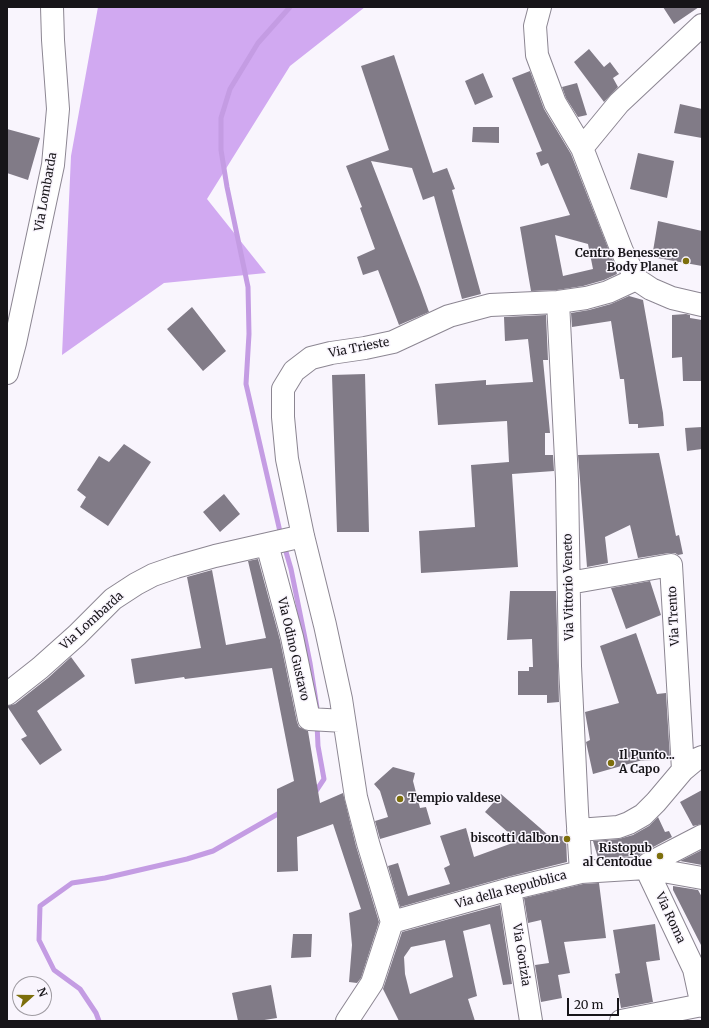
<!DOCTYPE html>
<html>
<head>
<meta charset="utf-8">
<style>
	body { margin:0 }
	#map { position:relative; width:709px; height:1028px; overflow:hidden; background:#f9f5fd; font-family:Merriweather,serif }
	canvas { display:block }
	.frame { position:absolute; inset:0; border:8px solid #171519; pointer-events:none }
	.north { position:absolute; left:12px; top:976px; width:40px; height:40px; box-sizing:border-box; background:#f9f5fd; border:1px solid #9f9ba2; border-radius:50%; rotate:69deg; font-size:11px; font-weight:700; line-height:16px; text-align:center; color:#171519 }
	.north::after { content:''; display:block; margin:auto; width:14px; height:18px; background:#7d6f0c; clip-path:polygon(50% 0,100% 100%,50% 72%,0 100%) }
	.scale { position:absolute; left:567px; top:998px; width:52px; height:18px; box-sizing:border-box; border:2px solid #171519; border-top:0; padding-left:5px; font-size:12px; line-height:14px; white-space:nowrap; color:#171519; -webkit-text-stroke:3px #f9f5fd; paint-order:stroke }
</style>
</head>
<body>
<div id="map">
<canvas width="709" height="1028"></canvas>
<div class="frame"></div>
<div class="north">N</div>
<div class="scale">20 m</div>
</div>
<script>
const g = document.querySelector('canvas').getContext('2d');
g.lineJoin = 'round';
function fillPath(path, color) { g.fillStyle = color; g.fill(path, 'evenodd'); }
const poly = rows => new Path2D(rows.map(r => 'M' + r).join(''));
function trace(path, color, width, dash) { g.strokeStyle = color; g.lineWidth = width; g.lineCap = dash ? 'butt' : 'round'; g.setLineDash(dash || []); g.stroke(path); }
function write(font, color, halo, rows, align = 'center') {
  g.font = font + ' Merriweather,serif'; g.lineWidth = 3; g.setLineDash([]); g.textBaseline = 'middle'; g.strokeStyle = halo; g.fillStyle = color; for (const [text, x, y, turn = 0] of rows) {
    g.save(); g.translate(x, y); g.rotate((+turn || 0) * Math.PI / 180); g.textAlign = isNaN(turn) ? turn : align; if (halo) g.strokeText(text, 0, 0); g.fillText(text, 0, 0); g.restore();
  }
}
fillPath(poly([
	[98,7,365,7,290,66,207,199,266,273,164,283,62,355,71,156]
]), '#d1a9f1');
trace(poly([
	[281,536,246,384,249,334,248,287,227,187,221,150,221,118,230,89,258,43,290,7],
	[284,545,291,569,310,663,317,708],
	[314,794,324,779,318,746,317,724],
	[99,1021,96,1013,80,989,54,970,39,940,40,906,72,883,105,878,187,859,213,851,283,811]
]), '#c49ce3', 5);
fillPath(poly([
	[663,7,699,7,674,24],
	[589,49,604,67,610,62,619,74,613,78,618,87,604,102,574,62],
	[394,55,433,173,447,168,455,189,452,190,481,294,462,299,434,196,423,200,412,168,371,161,420,287,429,312,399,325,378,270,363,275,357,257,375,249,360,208,362,207,346,166,389,150,361,66],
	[530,71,544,109,571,154,614,263,617,274,604,280,583,286,557,290,531,291,520,227,570,215,548,163,541,166,536,153,542,151,512,78],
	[555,235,588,244,593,269,563,276],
	[483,73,493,97,475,105,465,81],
	[577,83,587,115,578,117,566,98,562,87],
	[680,104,702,109,702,138,674,133],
	[473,127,499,127,499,143,472,142],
	[7,129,40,138,28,180,7,173],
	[638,153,674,161,667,198,630,189],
	[658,221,702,231,702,266,652,257],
	[629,296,643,300,663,413,664,426,638,428,638,424,629,424,624,379,620,379,611,321,572,327,571,313,589,310,611,304],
	[192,307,226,351,203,371,167,329],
	[686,314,690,315,690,318,702,320,702,381,683,381,682,357,672,358,672,315],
	[546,315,548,360,543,360,550,433,545,433,545,455,553,455,554,471,512,474,518,567,421,573,419,531,475,527,471,465,509,462,507,421,438,425,435,384,486,380,486,385,533,382,528,339,505,341,504,317],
	[365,374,369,532,337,532,332,375],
	[702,427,702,449,687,451,685,428],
	[124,444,151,462,108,526,80,507,86,497,77,490,99,456,109,462],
	[659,453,676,536,679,535,683,554,678,555,675,553,669,553,638,558,630,525,605,537,608,563,587,567,578,455],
	[224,494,240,514,220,532,203,512],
	[258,559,280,640,297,722,299,727,308,731,320,803,343,793,356,846,379,922,361,978,357,983,349,982,352,945,349,913,361,909,333,824,297,837,298,871,277,872,277,789,294,781,272,668,185,679,184,677,135,684,131,659,201,648,187,577,212,570,226,645,266,638,248,561],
	[650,581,661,615,626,629,611,588],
	[510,591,556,591,559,702,547,703,547,695,518,695,518,671,529,671,529,667,533,667,532,639,507,640],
	[636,633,657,694,666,693,670,759,639,761,593,774,586,742,590,740,585,712,619,703,600,646],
	[71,657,85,676,37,711,62,750,40,765,21,739,27,736,7,706,15,704,48,678],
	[393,767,415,773,413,781,420,808,426,807,431,824,380,839,375,821,388,817,380,791,374,784],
	[702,790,702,824,693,826,680,802],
	[501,794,547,834,566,837,567,862,507,877,400,907,388,866,398,863,408,896,450,884,444,868,450,865,440,836,466,828,474,857,518,841,485,812],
	[658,817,665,832,669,831,672,837,642,853,639,856,598,858,593,841,619,839,633,835,649,826],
	[702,850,702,865,680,861],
	[599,883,606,938,564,942,570,973,558,975,562,998,541,1002,535,965,549,963,541,920,528,923,524,898,583,884],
	[673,886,698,890,702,897,702,947,673,890],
	[500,905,512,984,503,985,490,924,463,931,477,996,468,999,475,1021,399,1021,383,989,402,932],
	[445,940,453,977,410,994,405,974,404,957,411,947],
	[655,924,660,960,646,962,653,1002,621,1008,615,974,620,973,613,930],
	[293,934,312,934,311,957,291,958],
	[271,985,277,1018,258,1021,238,1021,232,993]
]), '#817b87');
const minor = poly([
	[540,7,535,26,537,55,555,103,582,148],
	[702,25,619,103,582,148,622,251,636,279,651,289,672,298,702,305],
	[558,302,567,479,570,666,577,811,581,872],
	[7,373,15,343,53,165,58,109,53,40,52,7],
	[267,544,292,637,309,719,344,721],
	[569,583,671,565,683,770],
	[7,694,40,668,77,635,113,599,136,584,153,575,176,567,215,556,303,536],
	[578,830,618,827,629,823,643,815,656,802,683,770,695,760,702,757],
	[646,868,694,969,702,1006],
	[646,868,648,864,702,836],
	[510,889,531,1021],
	[392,922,368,843,356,797,341,699,325,625,303,536,287,459,283,417,283,389,294,371,311,358,331,353,365,348,393,342,449,316,490,305,558,302,586,298,608,292,636,279],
	[392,922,510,889,581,872,646,868,702,878],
	[347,1021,372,983,392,922],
	[621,1021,702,1005]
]);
trace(minor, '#8c8692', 24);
trace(minor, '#fff', 22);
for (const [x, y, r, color] of [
	[686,261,4,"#7d6f0c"],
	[611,763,4,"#7d6f0c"],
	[400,799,4,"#7d6f0c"],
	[567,839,4,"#7d6f0c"],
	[660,856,4,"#7d6f0c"]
]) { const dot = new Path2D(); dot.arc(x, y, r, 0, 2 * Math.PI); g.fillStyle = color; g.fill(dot); trace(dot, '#f9f5fd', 1.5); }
write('12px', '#171519', '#f9f5fd', [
	["Via Lombarda",46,192,-80],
	["Via Trieste",359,348,-11],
	["Via Vittorio Veneto",569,587,-91],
	["Via Trento",674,616,-93],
	["Via Lombarda",92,621,-42],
	["Via Odino Gustavo",293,649,77],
	["Via della Repubblica",511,890,-15],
	["Via Roma",670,918,65],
	["Via Gorizia",521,955,81]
]);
write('bold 12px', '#171519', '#f9f5fd', [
	["Centro Benessere",678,254],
	["Body Planet",678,268],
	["Il Punto...",619,756,"left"],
	["A Capo",619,770,"left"],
	["Tempio valdese",408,799,"left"],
	["biscotti dalbon",559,839],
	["Ristopub",652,849],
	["al Centodue",652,863]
], 'right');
</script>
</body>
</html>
